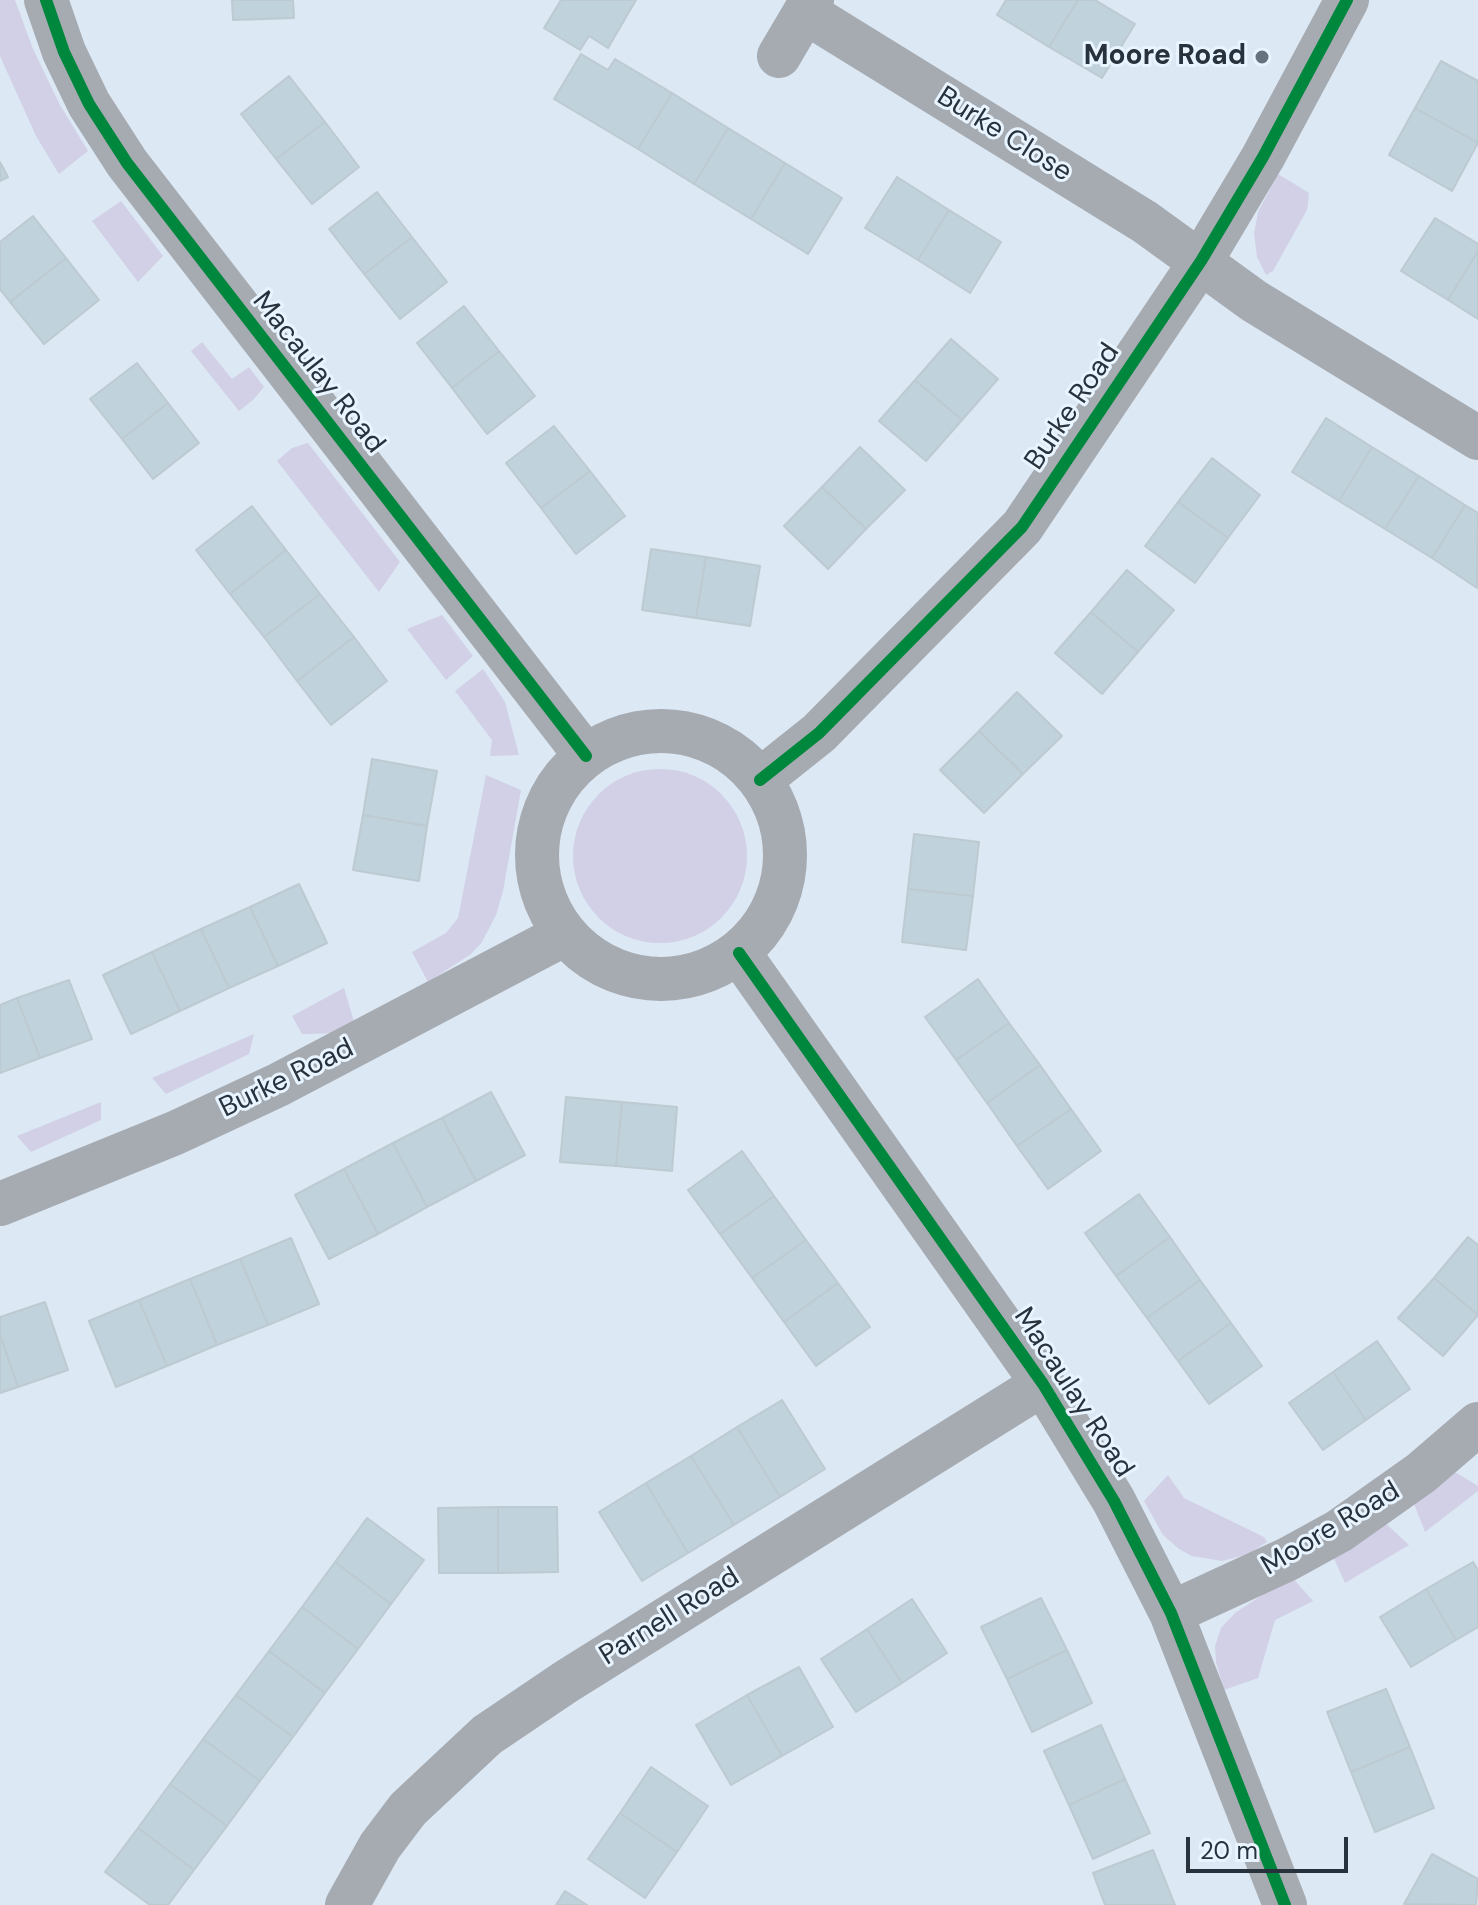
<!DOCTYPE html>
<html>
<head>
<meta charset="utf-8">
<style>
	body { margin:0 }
	#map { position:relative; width:1478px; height:1905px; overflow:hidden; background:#dce8f4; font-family:"DM Sans",sans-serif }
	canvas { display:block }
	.scale { position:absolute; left:1186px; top:1837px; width:162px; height:36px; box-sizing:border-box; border:4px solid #27323d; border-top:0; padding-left:10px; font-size:24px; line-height:28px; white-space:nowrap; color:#27323d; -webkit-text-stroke:6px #e8f4ff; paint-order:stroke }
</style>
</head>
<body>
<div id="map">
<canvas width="1478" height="1905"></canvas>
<div class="scale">20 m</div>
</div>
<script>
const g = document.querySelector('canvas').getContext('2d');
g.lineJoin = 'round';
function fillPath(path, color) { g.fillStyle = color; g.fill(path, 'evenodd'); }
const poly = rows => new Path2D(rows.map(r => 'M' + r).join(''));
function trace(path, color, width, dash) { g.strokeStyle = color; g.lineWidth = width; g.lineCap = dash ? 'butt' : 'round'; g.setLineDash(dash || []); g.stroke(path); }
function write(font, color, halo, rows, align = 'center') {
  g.font = font + ' "DM Sans",sans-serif'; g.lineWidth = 6; g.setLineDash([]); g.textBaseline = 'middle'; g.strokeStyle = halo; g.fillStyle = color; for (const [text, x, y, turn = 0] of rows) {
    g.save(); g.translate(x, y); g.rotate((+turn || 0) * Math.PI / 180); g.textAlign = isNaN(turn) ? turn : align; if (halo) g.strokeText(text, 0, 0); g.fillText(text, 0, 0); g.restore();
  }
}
fillPath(poly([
	[0,0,15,0,33,49,60,105,88,151,59,174,36,136,0,56],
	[1278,174,1309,193,1307,210,1273,271,1266,275,1257,257,1254,234,1258,212],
	[121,201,163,256,138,282,92,221],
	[202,342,232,379,249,367,264,387,253,400,239,411,191,351],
	[308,443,400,562,379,592,277,461,292,448],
	[442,615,473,656,446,680,407,629],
	[483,669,505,702,519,755,490,756,492,740,455,691],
	'573 856a87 87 0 1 1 174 0a87 87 0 1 1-174 0Z',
	[486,775,521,790,503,891,496,915,482,942,471,954,428,982,412,952,446,933,458,918],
	[344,988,355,1025,341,1033,302,1034,292,1016],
	[254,1034,249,1054,166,1094,152,1078],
	[101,1102,101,1120,31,1152,17,1136],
	[1455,1472,1478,1486,1478,1491,1425,1532,1413,1501],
	[1168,1475,1184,1498,1264,1537,1267,1542,1248,1554,1222,1561,1192,1556,1179,1549,1163,1535,1144,1501],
	[1383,1521,1409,1545,1345,1583,1332,1554],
	[1291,1576,1313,1601,1275,1620,1258,1678,1224,1690,1216,1662,1215,1646,1221,1628,1235,1613]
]), '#d1d0e6');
const building = poly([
	[232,0,293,0,294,18,233,20,232,0],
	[561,0,636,0,608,48,589,36,580,50,544,28,561,0],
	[1006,0,1078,0,1049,47,997,15,1006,0],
	[1078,0,1095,0,1135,24,1102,78,1049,47,1078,0],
	[581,54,608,70,615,59,672,93,638,149,554,99,581,54],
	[1441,61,1478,81,1478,143,1415,108,1441,61],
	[289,76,325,122,276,159,241,114,289,76],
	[672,93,728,128,694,184,638,149,672,93],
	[1415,108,1478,143,1452,191,1389,155,1415,108],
	[325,122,359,167,312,204,276,159,325,122],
	[728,128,785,163,751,219,694,184,728,128],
	[0,162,8,177,0,181,0,162],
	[785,163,842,198,808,254,751,219,785,163],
	[897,177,949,210,918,260,865,228,897,177],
	[377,192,412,237,364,274,329,229,377,192],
	[949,210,1001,242,970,293,918,260,949,210],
	[33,216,66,258,10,302,0,289,0,242,33,216],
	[1435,218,1478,244,1478,251,1448,300,1401,271,1435,218],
	[412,237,447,282,400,319,364,274,412,237],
	[1478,251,1478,319,1448,300,1478,251],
	[66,258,99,300,44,344,10,302,66,258],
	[464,306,499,351,452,388,417,343,464,306],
	[951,339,998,379,962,420,915,380,951,339],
	[499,351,535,396,487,434,452,388,499,351],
	[137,363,168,403,122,439,90,399,137,363],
	[915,380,962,420,926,461,879,421,915,380],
	[168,403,199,443,153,479,122,439,168,403],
	[1326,418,1372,447,1339,501,1292,472,1326,418],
	[554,426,590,471,541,508,506,463,554,426],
	[860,447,905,490,866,529,822,487,860,447],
	[1372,447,1419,476,1385,529,1339,501,1372,447],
	[1212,458,1260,495,1228,538,1178,502,1212,458],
	[590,471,625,516,576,554,541,508,590,471],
	[1419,476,1465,505,1432,558,1385,529,1419,476],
	[822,487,866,529,828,569,784,526,822,487],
	[1178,502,1228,538,1195,583,1145,546,1178,502],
	[1465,505,1478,513,1477,588,1432,558,1465,505],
	[252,506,286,550,230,594,196,550,252,506],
	[651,549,706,557,696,618,642,610,651,549],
	[286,550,320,594,264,637,230,594,286,550],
	[706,557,760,566,750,626,696,618,706,557],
	[1127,570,1174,610,1138,652,1091,612,1127,570],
	[320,594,354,637,297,681,264,637,320,594],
	[1091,612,1138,652,1102,694,1055,653,1091,612],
	[354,637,387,681,331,725,297,681,354,637],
	[1017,692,1062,736,1023,774,979,731,1017,692],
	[979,731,1023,774,984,813,940,770,979,731],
	[372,759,437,771,427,826,363,815,372,759],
	[363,815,427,826,419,881,353,870,363,815],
	[914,834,979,842,973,896,908,889,914,834],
	[299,884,327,943,278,966,250,907,299,884],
	[908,889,973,896,966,950,902,942,908,889],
	[250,907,278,966,229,988,201,929,250,907],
	[201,929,229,988,180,1011,152,952,201,929],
	[152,952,180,1011,131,1034,103,975,152,952],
	[978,979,1009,1023,956,1060,925,1017,978,979],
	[69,980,92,1039,40,1058,17,998,69,980],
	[17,998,40,1058,0,1073,0,1005,17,998],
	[1009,1023,1040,1065,987,1103,956,1060,1009,1023],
	[1040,1065,1071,1109,1017,1146,987,1103,1040,1065],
	[491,1092,525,1155,476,1181,442,1118,491,1092],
	[566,1097,622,1102,616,1166,560,1162,566,1097],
	[622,1102,677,1107,672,1171,616,1166,622,1102],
	[1071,1109,1101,1151,1048,1189,1017,1146,1071,1109],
	[442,1118,476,1181,427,1207,393,1143,442,1118],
	[393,1143,427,1207,378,1234,344,1169,393,1143],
	[742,1151,774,1196,720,1234,688,1190,742,1151],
	[344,1169,378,1234,329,1259,295,1195,344,1169],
	[1139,1194,1170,1237,1116,1276,1085,1233,1139,1194],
	[774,1196,806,1240,752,1278,720,1234,774,1196],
	[1170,1237,1200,1280,1147,1318,1116,1276,1170,1237],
	[1468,1237,1478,1245,1478,1315,1434,1278,1468,1237],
	[291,1238,319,1304,268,1325,240,1259,291,1238],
	[806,1240,838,1283,784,1322,752,1278,806,1240],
	[240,1259,268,1325,217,1345,190,1279,240,1259],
	[1434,1278,1478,1315,1443,1356,1398,1318,1434,1278],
	[190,1279,217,1345,167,1366,139,1300,190,1279],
	[1200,1280,1231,1323,1178,1361,1147,1318,1200,1280],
	[838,1283,870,1327,816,1366,784,1322,838,1283],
	[139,1300,167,1366,116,1387,89,1321,139,1300],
	[45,1302,68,1370,18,1387,0,1335,0,1317,45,1302],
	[1231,1323,1262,1366,1209,1404,1178,1361,1231,1323],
	[0,1335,18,1387,0,1393,0,1335],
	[1377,1341,1410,1389,1366,1420,1333,1372,1377,1341],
	[1333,1372,1366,1420,1323,1450,1289,1403,1333,1372],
	[782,1400,825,1469,780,1497,737,1427,782,1400],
	[737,1427,780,1497,734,1525,691,1456,737,1427],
	[691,1456,734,1525,688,1553,646,1483,691,1456],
	[646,1483,688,1553,642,1581,599,1512,646,1483],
	[498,1507,557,1507,558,1572,498,1573,498,1507],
	[498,1507,498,1573,439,1573,438,1508,498,1507],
	[367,1518,424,1560,391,1604,335,1562,367,1518],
	[335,1562,391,1604,358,1649,302,1607,335,1562],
	[1473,1562,1478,1570,1478,1627,1456,1640,1426,1589,1473,1562],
	[1426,1589,1456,1640,1411,1667,1380,1617,1426,1589],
	[1041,1598,1067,1650,1007,1679,981,1627,1041,1598],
	[912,1599,947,1653,902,1683,867,1629,912,1599],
	[302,1607,358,1649,325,1693,269,1651,302,1607],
	[867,1629,902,1683,856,1712,821,1659,867,1629],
	[1067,1650,1092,1703,1032,1732,1007,1679,1067,1650],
	[269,1651,325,1693,293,1737,236,1695,269,1651],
	[799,1667,833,1727,782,1756,747,1695,799,1667],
	[1386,1689,1410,1747,1351,1772,1327,1712,1386,1689],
	[236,1695,293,1737,260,1781,203,1739,236,1695],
	[747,1695,782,1756,731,1785,696,1725,747,1695],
	[1101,1725,1125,1779,1069,1805,1044,1751,1101,1725],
	[203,1739,260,1781,227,1826,170,1784,203,1739],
	[1410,1747,1434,1808,1375,1832,1351,1772,1410,1747],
	[651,1767,708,1806,677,1852,620,1813,651,1767],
	[1125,1779,1150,1833,1093,1859,1069,1805,1125,1779],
	[170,1784,227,1826,194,1870,138,1828,170,1784],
	[620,1813,677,1852,645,1898,588,1859,620,1813],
	[138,1828,194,1870,168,1905,150,1905,105,1872,138,1828],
	[1153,1850,1175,1905,1105,1905,1093,1873,1153,1850],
	[1432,1854,1478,1879,1476,1905,1404,1904,1432,1854],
	[565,1891,587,1905,556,1905,565,1891]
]);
fillPath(building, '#c0d2db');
trace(building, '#bdcad1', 2);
trace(poly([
	[46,0,64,52,89,104,127,163,586,756],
	[805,12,1145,222,1254,301,1478,438],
	[779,56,812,0],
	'537 855a124 124 0 1 1 248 0a124 124 0 1 1-248 0Z',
	[760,780,819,733,1022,527,1201,261,1263,157,1347,0],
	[739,953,1043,1384,1114,1501,1171,1613,1285,1905],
	[0,1204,175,1133,278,1085,565,934],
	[1171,1613,1288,1559,1339,1531,1421,1473,1478,1424],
	[347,1905,380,1846,408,1809,487,1735,567,1681,1043,1384]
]), '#a6aab1', 44);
trace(poly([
	[46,0,64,52,89,104,127,163,586,756],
	[760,780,819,733,1022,527,1201,261,1263,157,1347,0],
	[739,953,1043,1384,1114,1501,1171,1613,1285,1905]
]), '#00873e', 12);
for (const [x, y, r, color] of [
	[1262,57,8,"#66727d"]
]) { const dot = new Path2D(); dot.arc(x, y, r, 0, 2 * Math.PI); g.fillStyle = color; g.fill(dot); trace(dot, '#e8f4ff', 3); }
write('bold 28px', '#27323d', '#e8f4ff', [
	["Moore Road",1246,57]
], 'right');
write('28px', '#27323d', '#e8f4ff', [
	["Burke Close",1004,135,32],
	["Macaulay Road",318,373,52],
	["Burke Road",1073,407,-56],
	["Burke Road",287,1079,-26],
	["Macaulay Road",1073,1393,57],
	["Moore Road",1331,1529,-31],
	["Parnell Road",670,1617,-32]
]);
</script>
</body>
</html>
